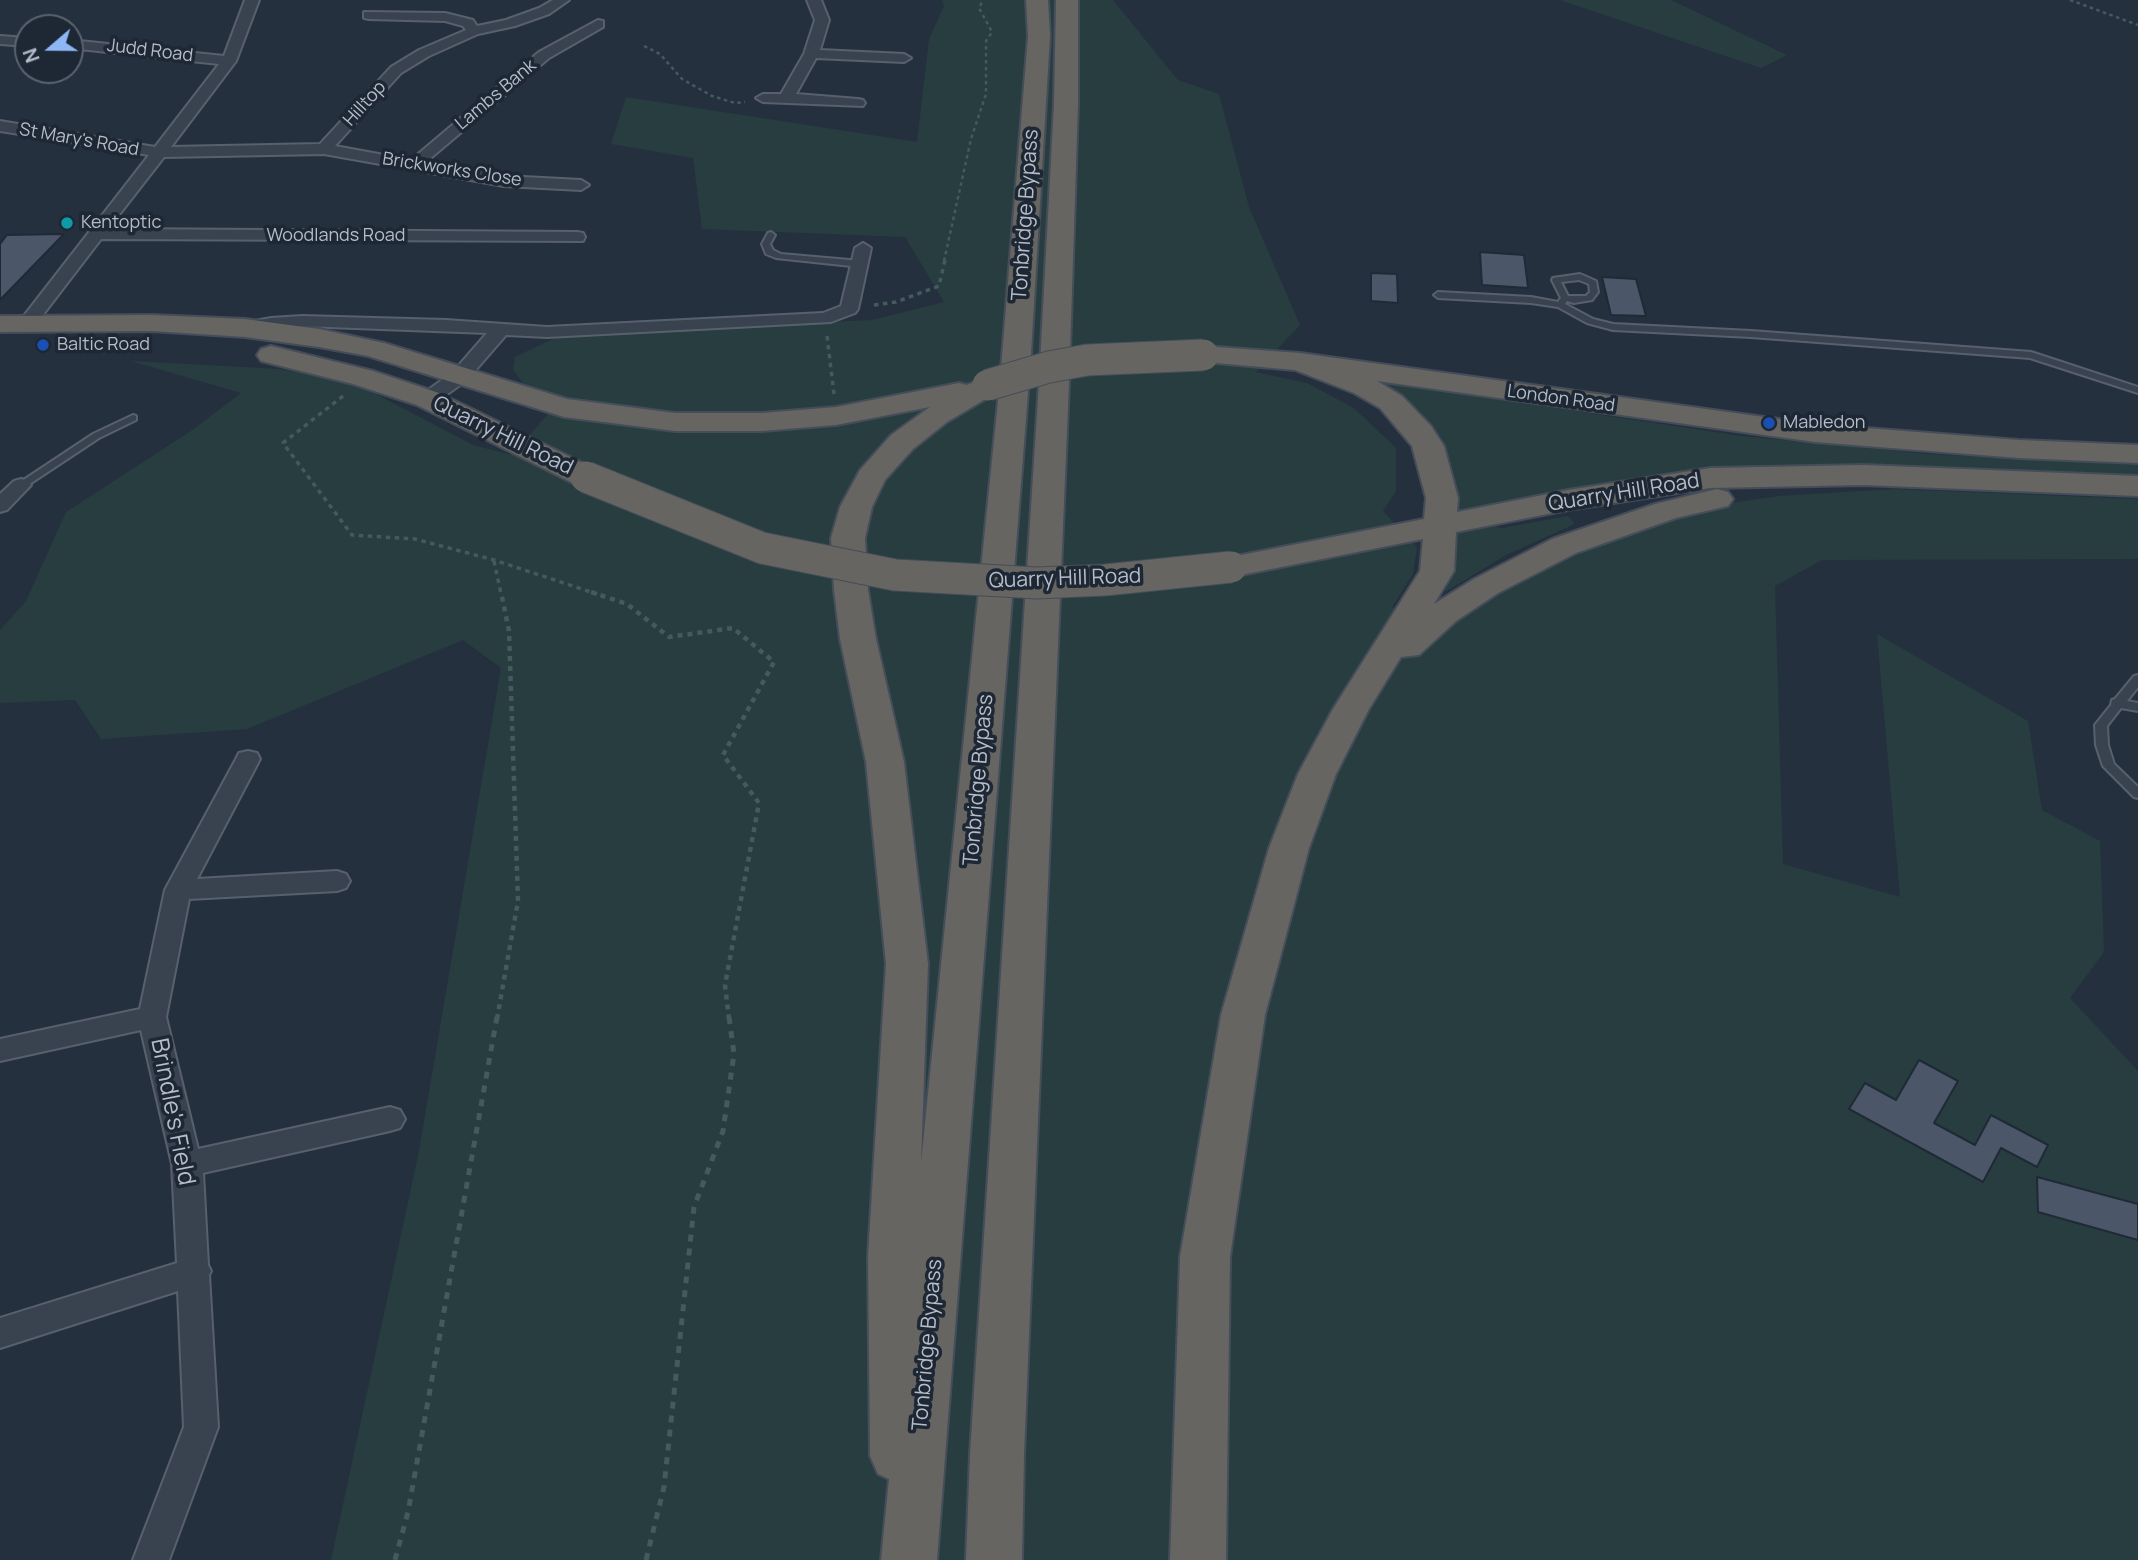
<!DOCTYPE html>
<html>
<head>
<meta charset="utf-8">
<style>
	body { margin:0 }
	#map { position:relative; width:2138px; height:1560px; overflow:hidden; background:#25303f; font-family:Manrope,sans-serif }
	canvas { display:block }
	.north { position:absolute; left:14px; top:14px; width:70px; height:70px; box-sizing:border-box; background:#1e2734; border:2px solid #5a6370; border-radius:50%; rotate:250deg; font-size:19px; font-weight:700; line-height:28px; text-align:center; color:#b5bdc9 }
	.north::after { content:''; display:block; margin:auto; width:24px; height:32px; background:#8eb7f6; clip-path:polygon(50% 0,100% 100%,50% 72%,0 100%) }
</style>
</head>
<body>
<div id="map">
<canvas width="2138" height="1560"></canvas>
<div class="north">N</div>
</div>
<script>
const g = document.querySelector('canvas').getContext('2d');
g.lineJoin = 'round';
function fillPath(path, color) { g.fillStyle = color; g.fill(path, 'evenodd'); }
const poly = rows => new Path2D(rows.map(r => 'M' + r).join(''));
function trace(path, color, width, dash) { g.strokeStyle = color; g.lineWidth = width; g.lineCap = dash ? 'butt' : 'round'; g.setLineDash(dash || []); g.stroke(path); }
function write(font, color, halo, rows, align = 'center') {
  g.font = font + ' Manrope,sans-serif'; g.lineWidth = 7; g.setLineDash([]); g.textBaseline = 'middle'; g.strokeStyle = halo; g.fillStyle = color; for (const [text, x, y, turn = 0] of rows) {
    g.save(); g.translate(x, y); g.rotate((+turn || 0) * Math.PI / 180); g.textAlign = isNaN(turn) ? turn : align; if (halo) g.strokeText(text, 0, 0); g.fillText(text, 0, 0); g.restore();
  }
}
fillPath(poly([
	[942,0,1113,0,1178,80,1219,94,1249,207,1300,325,1256,372,1307,383,1354,408,1396,448,1396,491,1383,511,1417,547,1413,574,1392,607,1444,629,1481,597,1570,553,1652,522,1716,505,1779,496,1895,489,2138,499,2138,559,1822,560,1775,586,1783,864,1900,897,1877,634,2028,721,2042,810,2100,841,2104,952,2070,998,2138,1071,2138,1560,331,1560,419,1151,501,668,463,640,247,729,101,739,75,700,0,703,0,630,26,601,66,512,191,431,241,393,131,361,280,369,353,382,473,445,512,455,548,414,513,370,515,357,563,334,872,320,944,302,905,237,702,229,693,158,611,144,626,97,917,142,929,39,944,6],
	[1560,0,1671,0,1787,55,1761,68],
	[1368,380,1742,436,1929,454,2138,465,2138,478,1802,469,1449,516,1445,454,1441,437,1420,411],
	[1568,516,1575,524,1506,555,1447,591,1439,588,1449,534,1495,526,1502,528]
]), '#273d40');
const building = poly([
	[64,234,0,300,0,244,7,235,64,234],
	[1480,252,1524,255,1528,288,1482,285,1480,252],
	[1371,273,1397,274,1398,303,1371,301,1371,273],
	[1602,277,1636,279,1646,316,1611,315,1602,277],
	[1919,1060,1958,1081,1934,1123,1975,1145,1991,1115,2048,1145,2037,1167,2001,1148,1983,1182,1849,1109,1865,1083,1896,1100,1919,1060],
	[2037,1177,2138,1204,2138,1240,2038,1212,2037,1177]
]);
fillPath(building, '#4b5768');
trace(building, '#202936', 2);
const service = poly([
	[771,232,775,235,770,244,773,250,781,254,861,261,865,264,861,267,776,258,766,254,762,244,768,233,771,232],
	[1580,274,1596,281,1598,292,1592,300,1574,303,1567,301,1565,304,1593,319,1613,324,1751,331,2031,352,2138,387,2138,393,2030,358,1751,337,1613,330,1587,323,1558,307,1531,303,1438,298,1434,295,1438,292,1531,297,1558,302,1561,298,1552,280,1553,278,1580,274],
	[1579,280,1589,284,1590,292,1586,296,1568,296,1561,282,1579,280],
	[133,415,136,416,136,420,99,438,25,487,17,487,16,485,93,434,133,415],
	[2138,675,2138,687,2127,701,2138,703,2138,711,2121,708,2107,726,2108,745,2114,764,2138,787,2138,798,2134,797,2103,766,2096,745,2095,725,2111,705,2112,700,2115,699,2134,676,2138,675]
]);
const minor = poly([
	[245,0,259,0,236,61,171,147,320,144,391,67,419,50,466,30,463,26,445,21,369,19,364,18,364,12,445,13,473,20,477,26,506,20,539,8,553,0,569,0,549,14,515,26,478,34,429,56,401,73,335,146,411,160,539,52,598,20,603,21,603,27,549,58,426,162,504,176,581,180,589,185,581,190,504,186,324,154,164,157,108,229,577,232,583,233,585,237,583,241,101,239,32,329,20,329,17,325,20,321,149,155,0,131,0,121,155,147,219,64,70,48,70,40,224,56,245,0],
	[807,0,821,0,829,20,820,50,904,54,911,58,904,62,816,58,796,94,858,99,863,100,865,103,863,106,763,102,756,98,763,94,781,94,804,54,815,20,807,0],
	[0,36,28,38,28,46,0,44,0,36],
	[863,243,871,248,858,309,855,313,831,322,547,337,506,335,467,380,435,403,428,405,421,403,418,399,421,395,453,372,487,333,302,326,245,333,236,328,239,324,271,318,302,316,446,320,547,327,823,313,841,306,855,248,863,243],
	[21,479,28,481,31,485,7,510,0,512,0,494,14,481,21,479],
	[248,751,257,753,260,759,197,879,337,871,346,874,350,881,346,888,337,891,189,899,166,1017,198,1149,390,1107,400,1110,405,1119,400,1128,390,1131,203,1173,208,1265,211,1271,209,1275,218,1427,169,1560,133,1560,184,1427,178,1291,0,1348,0,1318,177,1263,172,1164,141,1030,0,1061,0,1039,140,1009,165,890,236,759,239,753,248,751]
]);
const trunk = poly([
	[1026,0,1048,0,1050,36,1031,354,937,1560,881,1560,889,1479,878,1474,870,1456,868,1256,886,964,866,762,840,639,834,590,831,538,840,507,860,470,891,435,930,407,836,425,762,431,675,431,564,417,368,356,319,347,245,337,152,331,0,332,0,316,152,315,245,319,319,329,384,343,567,399,675,413,762,413,836,407,959,383,967,385,988,376,1000,381,1028,36,1026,0],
	[999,391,921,1163,928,964,904,762,876,639,868,590,865,538,872,507,885,480,913,449,947,422,999,391],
	[1056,0,1078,0,1078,104,1069,383,1024,1454,1022,1560,966,1560,970,1454,1039,383,1054,104,1056,0],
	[271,346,373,371,439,393,597,470,602,477,597,484,586,487,575,484,417,405,353,384,261,361,257,355,261,349,271,346],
	[1203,346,1300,353,1815,424,2019,440,2138,445,2138,463,2019,458,1815,442,1377,381,1402,396,1431,426,1444,446,1458,498,1457,512,1568,490,1710,468,1864,465,2138,476,2138,496,1864,485,1710,488,1568,510,1456,532,1454,571,1434,604,1474,579,1552,539,1655,504,1717,489,1728,492,1733,499,1728,506,1676,518,1576,553,1498,593,1456,621,1419,655,1401,657,1369,709,1336,774,1309,848,1265,1015,1230,1257,1226,1560,1170,1560,1180,1257,1221,1015,1269,848,1298,774,1333,709,1420,571,1423,539,1231,577,1219,574,1214,567,1219,560,1231,557,1424,519,1426,498,1412,446,1380,408,1354,393,1295,370,1193,361,1189,355,1193,349,1203,346]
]);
trace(service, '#57606c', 4);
trace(minor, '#57606c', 4);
trace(trunk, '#444d59', 4);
trace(poly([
	[2070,0,2138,25],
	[644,46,660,54,682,79,712,96,735,103,745,102],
	[944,261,971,139,986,94,986,41,992,32,979,8,983,0]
]), '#455a5d', 2.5, [3.5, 3.5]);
trace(poly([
	[874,305,896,302,939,286,945,260],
	[827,336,834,394],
	[343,396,283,443,352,535,415,539,494,560,597,594],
	[494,561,501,594]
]), '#455a5d', 3.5, [4.5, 4.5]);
trace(poly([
	[591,592,627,604,669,637,733,628,774,662,723,755,759,803,725,985,729,1019],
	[497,1019,518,901,509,631,501,592]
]), '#455a5d', 4.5, [5, 5]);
trace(poly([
	[395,1560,408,1512,497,1017],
	[646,1560,664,1487,694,1207,723,1131,734,1054,729,1017]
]), '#455a5d', 5, [7, 7]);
fillPath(service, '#39424f');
fillPath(minor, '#39424f');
fillPath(trunk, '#666562');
const trunkBridge = poly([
	[988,385,1049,367,1087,360,1203,355],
	[586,477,762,548,895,575,1037,583,1105,580,1231,567]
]);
trace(trunkBridge, '#444d59', 33, []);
trace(trunkBridge, '#666562', 31);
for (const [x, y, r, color] of [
	[67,223,7,"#0f9aa8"],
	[43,345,7,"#1a4fb4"],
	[1769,423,7,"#1a4fb4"]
]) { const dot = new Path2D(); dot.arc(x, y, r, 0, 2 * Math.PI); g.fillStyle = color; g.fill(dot); trace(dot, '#1e2734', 2.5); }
write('18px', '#b5bdc9', '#1e2734', [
	["Judd Road",150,51,7],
	["Lambs Bank",496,95,-40],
	["Hilltop",365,104,-48],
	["St Mary's Road",79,140,10],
	["Brickworks Close",452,170,9],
	["Woodlands Road",336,236],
	["London Road",1561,399,8]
]);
write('18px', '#b5bdc9', '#1e2734', [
	["Kentoptic",81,223],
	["Baltic Road",57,345],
	["Mabledon",1783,423]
], 'left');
write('21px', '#b5bdc9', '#1e2734', [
	["Tonbridge Bypass",1026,215,-86],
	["Quarry Hill Road",503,436,26],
	["Quarry Hill Road",1624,493,-9],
	["Quarry Hill Road",1065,579,-2],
	["Tonbridge Bypass",979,780,-85],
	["Tonbridge Bypass",928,1345,-85]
]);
write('24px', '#b5bdc9', '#1e2734', [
	["Brindle's Field",172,1112,79]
]);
</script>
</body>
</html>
